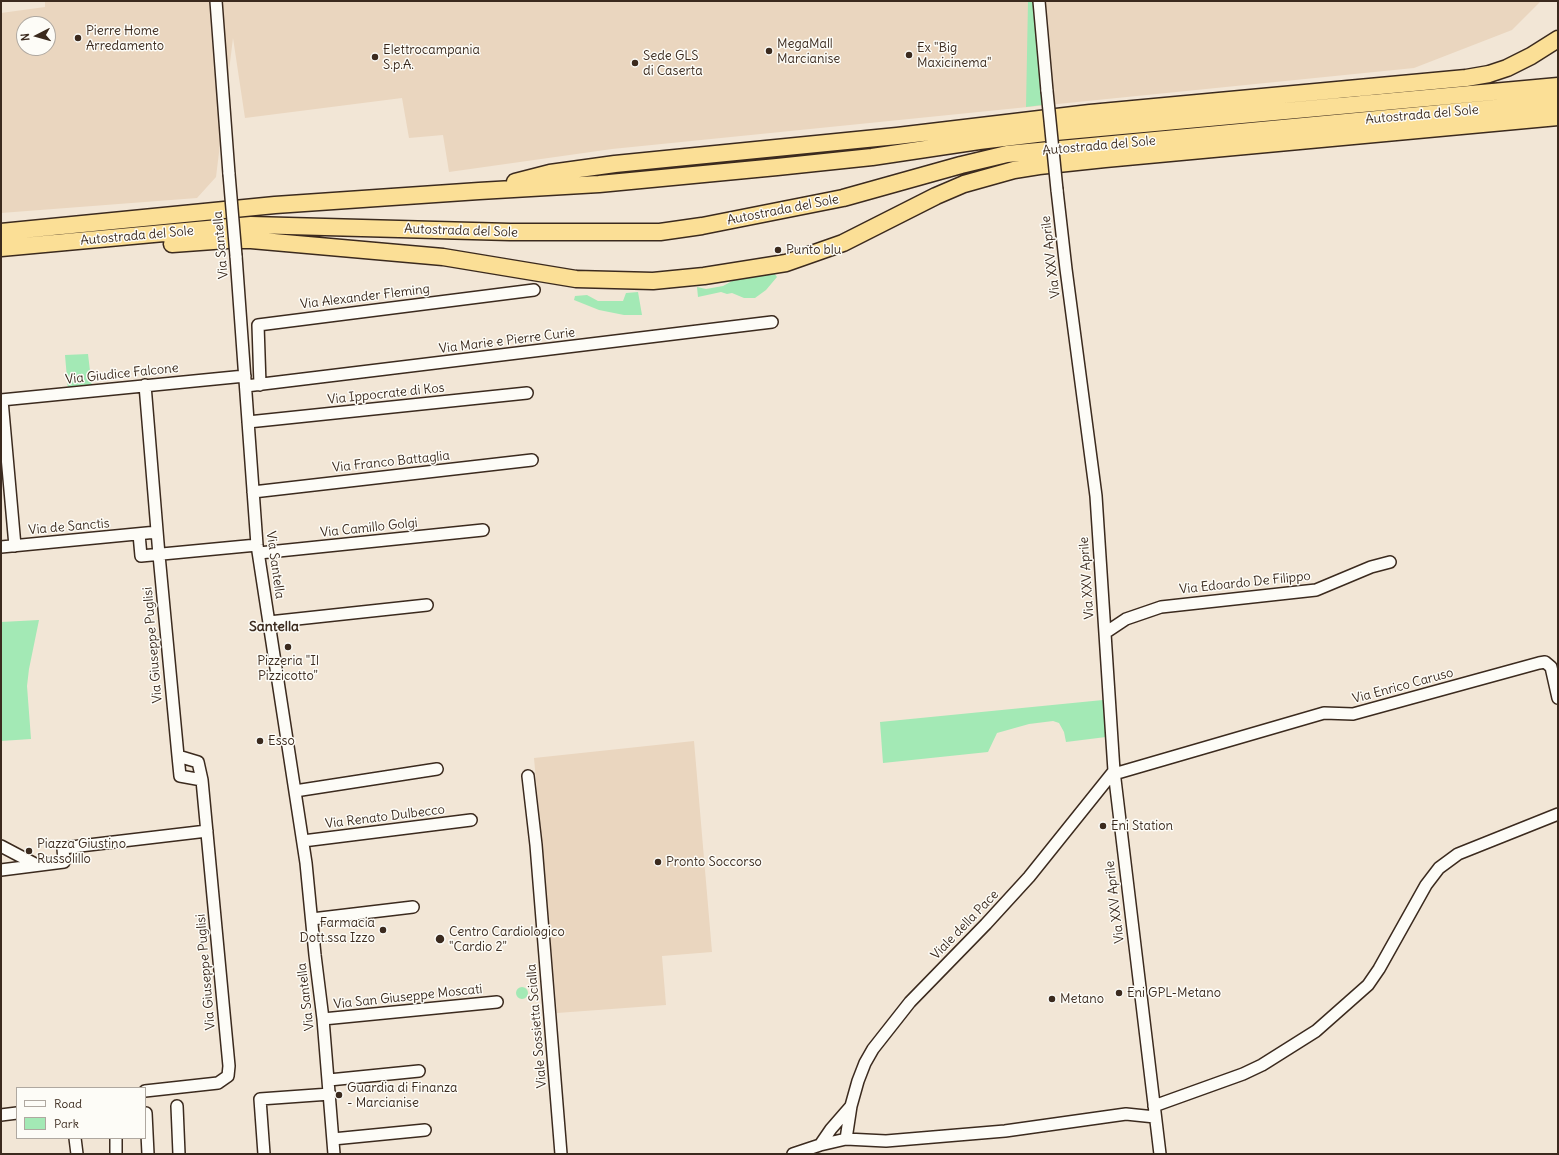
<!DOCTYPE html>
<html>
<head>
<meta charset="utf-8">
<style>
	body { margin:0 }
	#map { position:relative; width:1559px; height:1155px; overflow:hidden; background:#f2e6d6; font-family:Delius,sans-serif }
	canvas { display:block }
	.frame { position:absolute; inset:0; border:2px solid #3b2a1e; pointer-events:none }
	.legend { position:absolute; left:16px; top:1087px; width:130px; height:52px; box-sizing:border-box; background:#fdfcf7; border:1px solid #afa8a0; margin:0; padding:5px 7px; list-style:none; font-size:12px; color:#3b2a1e }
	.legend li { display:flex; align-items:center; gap:8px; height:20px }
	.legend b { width:20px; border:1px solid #afa8a0 }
	.north { position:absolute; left:16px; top:16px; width:40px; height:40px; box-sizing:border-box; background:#fdfcf7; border:1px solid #afa8a0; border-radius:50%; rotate:264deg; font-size:11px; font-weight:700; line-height:16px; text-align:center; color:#3b2a1e }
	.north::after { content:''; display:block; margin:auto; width:14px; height:18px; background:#3b2a1e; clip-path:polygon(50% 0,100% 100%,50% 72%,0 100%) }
</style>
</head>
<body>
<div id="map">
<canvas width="1559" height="1155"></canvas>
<div class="frame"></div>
<ul class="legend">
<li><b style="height:5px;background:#fdfcf7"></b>Road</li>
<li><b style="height:11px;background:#a3e9b5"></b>Park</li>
</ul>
<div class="north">N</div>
</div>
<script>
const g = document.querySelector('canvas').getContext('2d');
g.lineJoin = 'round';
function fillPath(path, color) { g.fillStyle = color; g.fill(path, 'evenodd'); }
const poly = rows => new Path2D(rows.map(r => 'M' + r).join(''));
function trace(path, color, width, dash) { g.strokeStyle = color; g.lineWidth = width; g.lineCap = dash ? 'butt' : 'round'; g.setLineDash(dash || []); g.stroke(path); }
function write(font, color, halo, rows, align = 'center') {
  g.font = font + ' Delius,sans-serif'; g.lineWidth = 3; g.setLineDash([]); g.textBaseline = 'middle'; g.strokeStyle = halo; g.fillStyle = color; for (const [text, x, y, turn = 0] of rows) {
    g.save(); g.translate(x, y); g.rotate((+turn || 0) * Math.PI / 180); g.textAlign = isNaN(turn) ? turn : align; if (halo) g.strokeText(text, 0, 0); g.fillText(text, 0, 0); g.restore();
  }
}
fillPath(poly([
	[45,1,1541,1,1512,30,1414,68,612,149,449,172,443,135,409,138,402,98,245,118,233,38,216,177,197,198,1,213,1,13,45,7],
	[24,24,48,24,48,48,24,48],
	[694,741,712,952,662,956,666,1005,557,1013,534,758]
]), '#ead6bf');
fillPath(poly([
	[1028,1,1034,1,1042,105,1026,107],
	[774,273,777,277,766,290,755,298,744,298,732,293,727,294,721,292,698,297,697,287,706,289,723,286,734,280],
	[638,292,642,315,624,315,599,310,574,300,575,296,587,295,598,301,623,301,626,293],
	[88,354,92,388,68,390,65,355],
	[39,620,29,669,27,686,31,739,1,741,1,622],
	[1103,700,1106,737,1066,742,1064,732,1059,723,1053,721,1029,724,997,733,988,752,883,763,880,722],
	'516 993a6 6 0 1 1 12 0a6 6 0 1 1-12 0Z'
]), '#a3e9b5');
const minor = poly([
	[216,1,229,174],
	[1039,1,1047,91],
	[1057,190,1066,269,1096,496,1114,771,1160,1154],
	[236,256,257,545,306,863,315,955,323,1019,334,1154],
	[145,385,159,555,178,756],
	[260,385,258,325,534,290],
	[246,386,772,322],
	[1,400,245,376],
	[2,400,15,546],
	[248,422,527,393],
	[253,492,532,460],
	[139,534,141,556,257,545],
	[1,547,157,532],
	[259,553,483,530],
	[269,622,427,605],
	[1105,633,1126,619,1161,607,1316,590,1371,567,1390,562],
	[178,756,198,762,202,780,180,776,178,756],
	[1114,774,1324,713,1353,714,1539,663,1545,662,1551,667,1558,698],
	[528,776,536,845,561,1154],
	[295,791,437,769],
	[303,841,471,820],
	[1,846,37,865],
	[1,870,64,862,63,848,207,831],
	[312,919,413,907],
	[323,1019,497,1002],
	[329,1080,419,1071],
	[145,1091,218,1083,228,1076,229,1066,202,780],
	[177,1106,179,1154],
	[1154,1106,1243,1074,1262,1065,1316,1031,1368,985,1379,969,1426,885,1439,868,1458,854,1558,814],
	[146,1113,148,1154],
	[1,1115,17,1113],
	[75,1138,77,1154],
	[116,1138,116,1154],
	[333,1139,425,1130],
	[846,1139,851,1106,858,1081,865,1063,873,1049,910,1002,986,924,1029,877,1114,771],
	[820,1145,831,1129,851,1106],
	[264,1154,260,1099,330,1094],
	[793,1154,820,1145,846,1139,886,1141,1005,1131,1126,1114,1155,1117]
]);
const highway = poly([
	[515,182,550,173,615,164,897,136,1090,113,1466,78,1489,74,1507,68,1531,56,1558,39],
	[1,232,275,205,479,191,599,184,777,167,872,157,979,141,1045,133,1558,86],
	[172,244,227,240,251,240,443,257,576,279,653,281,704,276,786,263,843,243,936,196,964,184,1014,170,1039,166,1105,159,1558,117],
	[1,248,251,225,510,232,660,232,702,226,843,198,961,165,1007,154,1558,102]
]);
trace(minor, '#3b2a1e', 14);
trace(highway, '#3b2a1e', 19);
trace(minor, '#fdfcf7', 11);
trace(highway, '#fbdf96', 16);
const minorBridge = poly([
	[1047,91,1057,190],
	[229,174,236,256]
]);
trace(minorBridge, '#3b2a1e', 14, []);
trace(minorBridge, '#fdfcf7', 11);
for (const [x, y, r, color] of [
	[78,38,4,"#3b2a1e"],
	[769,51,4,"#3b2a1e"],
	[909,55,4,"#3b2a1e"],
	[375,57,4,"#3b2a1e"],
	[635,63,4,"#3b2a1e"],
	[778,250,4,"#3b2a1e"],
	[288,647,4,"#3b2a1e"],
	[260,741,4,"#3b2a1e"],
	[1103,826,4,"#3b2a1e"],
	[29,851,4,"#3b2a1e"],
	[658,862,4,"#3b2a1e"],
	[383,930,4,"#3b2a1e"],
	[440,939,5,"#3b2a1e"],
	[1119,993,4,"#3b2a1e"],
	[1052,999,4,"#3b2a1e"],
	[339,1095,4,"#3b2a1e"]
]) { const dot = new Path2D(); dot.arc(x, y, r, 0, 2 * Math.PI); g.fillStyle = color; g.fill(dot); trace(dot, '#fdfcf7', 1.5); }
write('13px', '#3b2a1e', '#fdfcf7', [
	["Pierre Home",86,31],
	["Arredamento",86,46],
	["MegaMall",777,44],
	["Marcianise",777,59],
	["Ex \"Big",917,48],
	["Maxicinema\"",917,63],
	["Elettrocampania",383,50],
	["S.p.A.",383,65],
	["Sede GLS",643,56],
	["di Caserta",643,71],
	["Punto blu",786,250],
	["Pizzeria \"Il",288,661,"center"],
	["Pizzicotto\"",288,676,"center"],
	["Esso",268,741],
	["Eni Station",1111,826],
	["Piazza Giustino",37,844],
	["Russolillo",37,859],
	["Pronto Soccorso",666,862],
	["Farmacia",375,923,"right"],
	["Dott.ssa Izzo",375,938,"right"],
	["Centro Cardiologico",449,932],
	["\"Cardio 2\"",449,947],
	["Eni GPL-Metano",1127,993],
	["Metano",1060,999],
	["Guardia di Finanza",347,1088],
	["- Marcianise",347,1103]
], 'left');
write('13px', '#3b2a1e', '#fdfcf7', [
	["Autostrada del Sole",1422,115,-5],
	["Autostrada del Sole",1099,146,-5],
	["Autostrada del Sole",783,210,-11],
	["Autostrada del Sole",461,231,2],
	["Autostrada del Sole",137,236,-5],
	["Via Santella",221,245,-95],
	["Via XXV Aprile",1051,257,-97],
	["Via Alexander Fleming",365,297,-7],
	["Via Marie e Pierre Curie",507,341,-7],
	["Via Giudice Falcone",122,374,-6],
	["Via Ippocrate di Kos",386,394,-6],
	["Via Franco Battaglia",391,462,-6],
	["Via de Sanctis",69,527,-5],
	["Via Camillo Golgi",369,528,-6],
	["Via Santella",275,565,82],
	["Via XXV Aprile",1087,578,-94],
	["Via Edoardo De Filippo",1245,583,-6],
	["Via Giuseppe Puglisi",153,645,-95],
	["Via Enrico Caruso",1403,686,-15],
	["Via Renato Dulbecco",385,817,-7],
	["Via XXV Aprile",1115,902,-97],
	["Viale della Pace",965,925,-46],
	["Via Giuseppe Puglisi",206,972,-95],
	["Via Santella",306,997,-97],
	["Via San Giuseppe Moscati",408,997,-6],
	["Viale Sossietta Scialla",537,1026,-95]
]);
write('bold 14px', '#3b2a1e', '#fdfcf7', [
	["Santella",274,627]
]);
</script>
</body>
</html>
